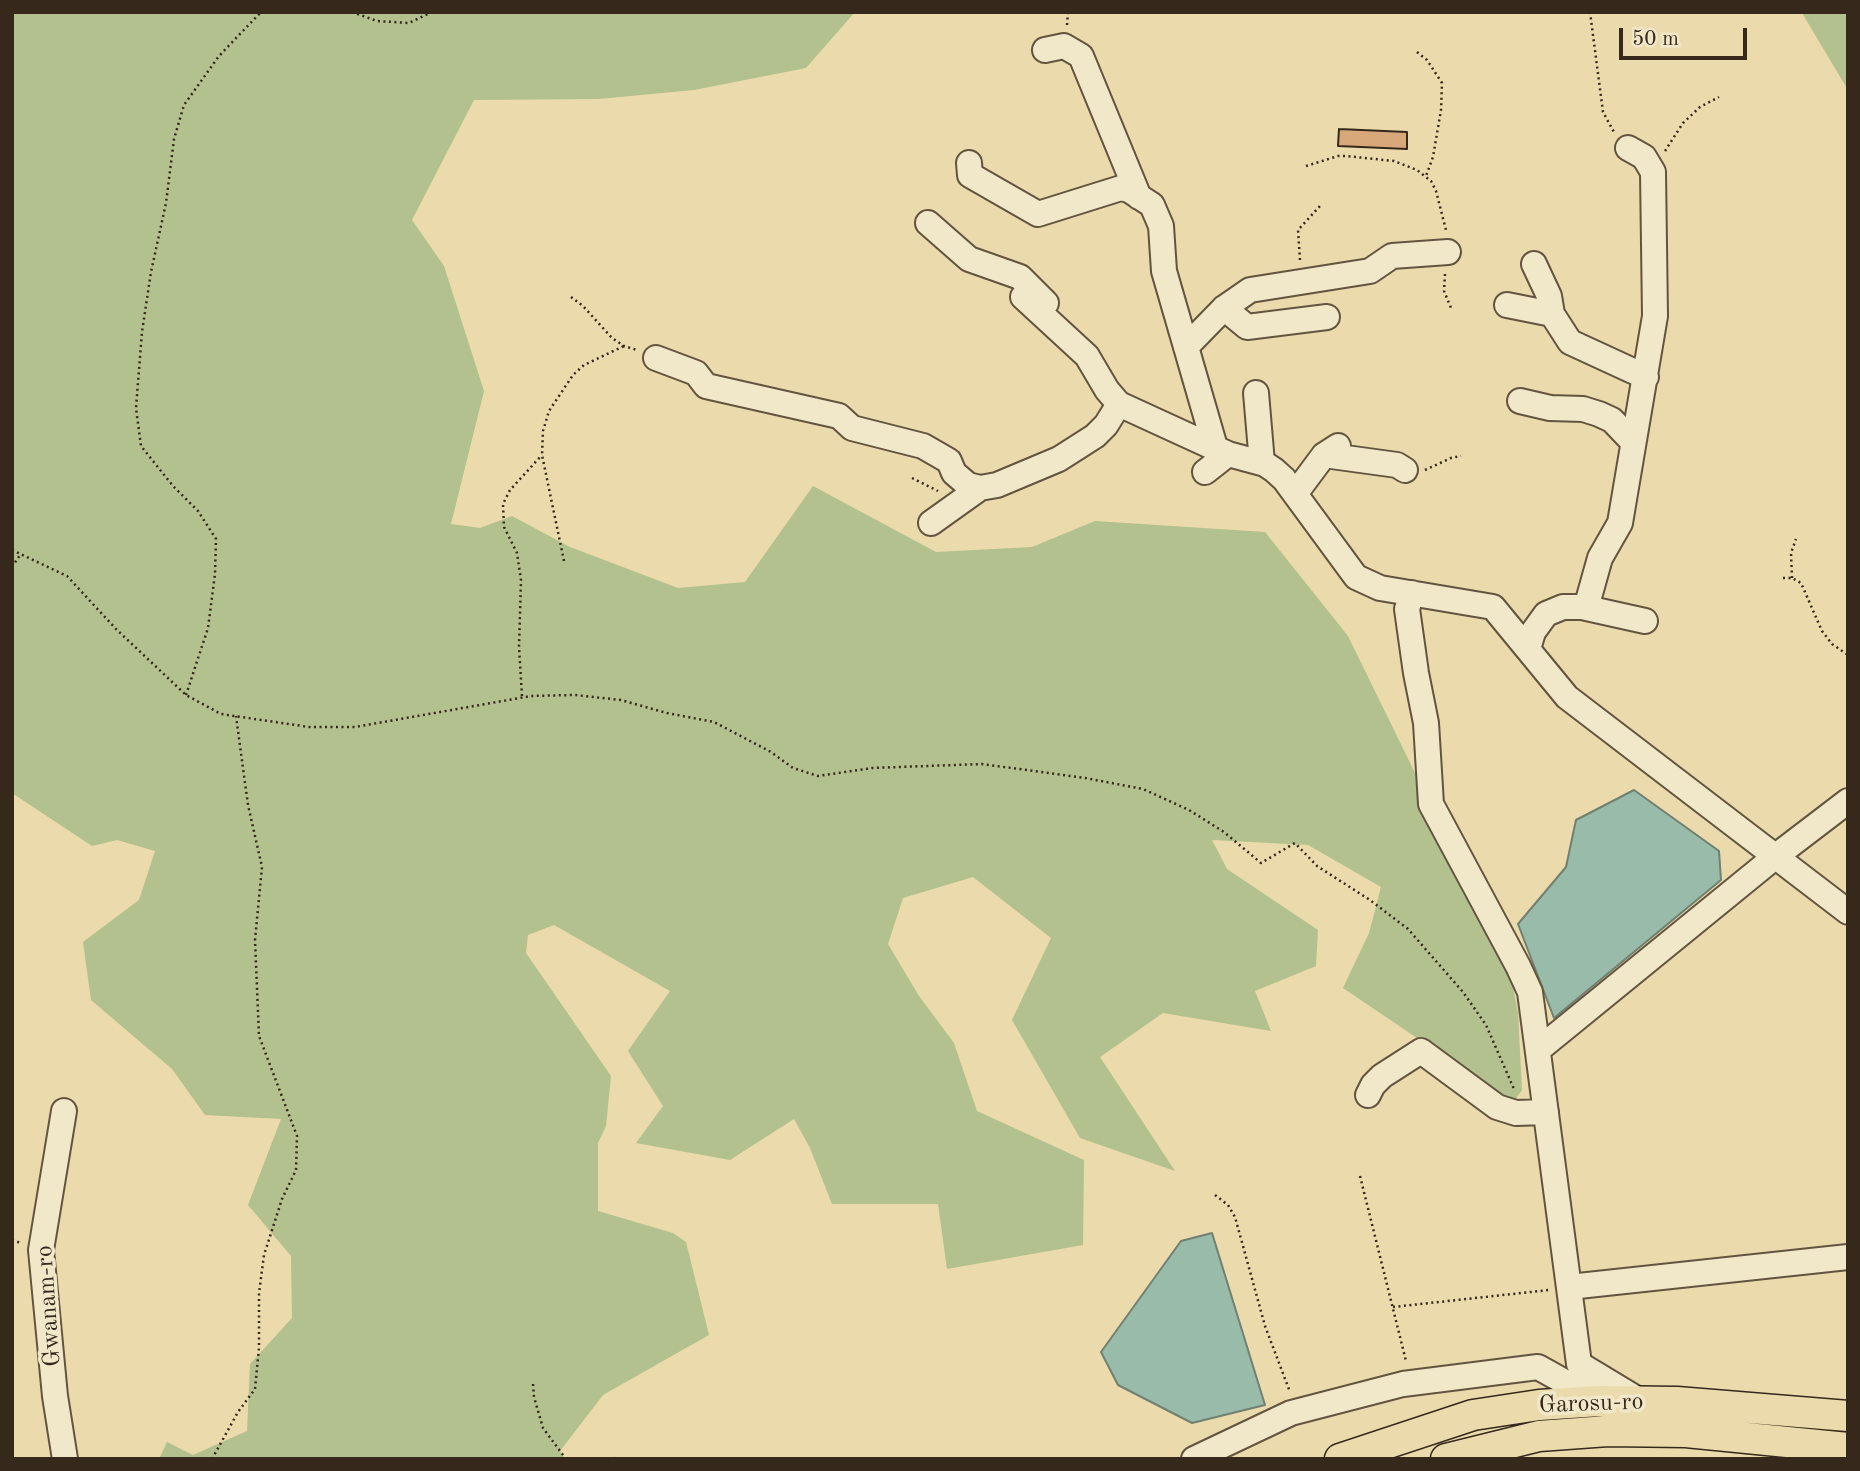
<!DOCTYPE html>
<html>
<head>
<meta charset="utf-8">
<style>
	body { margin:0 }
	#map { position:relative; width:1860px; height:1471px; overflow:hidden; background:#eadaac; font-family:"Old Standard TT",serif }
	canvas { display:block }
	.frame { position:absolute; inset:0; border:14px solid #36281b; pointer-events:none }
	.scale { position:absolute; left:1619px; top:28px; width:128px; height:32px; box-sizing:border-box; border:4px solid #36281b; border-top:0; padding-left:9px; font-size:21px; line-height:24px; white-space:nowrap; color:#36281b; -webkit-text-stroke:5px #f1e7c9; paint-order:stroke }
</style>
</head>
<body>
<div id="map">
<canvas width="1860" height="1471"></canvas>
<div class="frame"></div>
<div class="scale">50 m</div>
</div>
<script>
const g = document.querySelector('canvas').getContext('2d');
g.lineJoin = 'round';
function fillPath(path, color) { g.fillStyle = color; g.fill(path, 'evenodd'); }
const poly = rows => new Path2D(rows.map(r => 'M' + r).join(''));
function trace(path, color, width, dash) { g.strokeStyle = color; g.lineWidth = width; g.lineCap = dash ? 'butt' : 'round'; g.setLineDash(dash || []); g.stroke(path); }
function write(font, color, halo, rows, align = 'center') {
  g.font = font + ' "Old Standard TT",serif'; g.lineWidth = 7; g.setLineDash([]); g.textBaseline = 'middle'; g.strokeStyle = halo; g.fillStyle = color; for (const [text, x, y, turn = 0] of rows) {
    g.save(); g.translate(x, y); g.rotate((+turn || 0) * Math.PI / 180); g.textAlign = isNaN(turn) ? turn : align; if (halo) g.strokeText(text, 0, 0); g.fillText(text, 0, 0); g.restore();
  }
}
fillPath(poly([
	[12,12,855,12,806,68,694,90,599,99,474,100,412,220,444,266,484,391,451,524,480,528,512,516,570,547,678,588,745,582,813,486,936,552,1032,547,1095,521,1265,532,1348,636,1438,820,1504,942,1518,1013,1522,1090,1513,1103,1343,988,1369,933,1381,887,1308,845,1212,840,1227,869,1318,930,1316,966,1255,991,1271,1031,1163,1013,1100,1057,1175,1171,1080,1138,1012,1020,1051,938,973,877,903,898,888,944,919,996,954,1043,977,1111,1084,1160,1083,1245,947,1269,938,1204,832,1204,810,1148,794,1119,730,1160,636,1143,663,1106,628,1051,670,991,554,925,528,935,526,953,611,1076,606,1126,598,1143,598,1211,673,1233,686,1242,709,1335,603,1395,560,1451,565,1459,159,1459,167,1442,193,1455,247,1431,250,1364,292,1318,291,1256,248,1205,281,1119,205,1115,172,1069,91,1000,83,942,139,900,155,851,117,840,92,846,12,793],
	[1801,12,1848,12,1848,90,1802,13]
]), '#b2c18d');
const water = poly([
	[1634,790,1719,851,1721,880,1554,1018,1518,924,1566,867,1576,820,1634,790],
	[1212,1233,1265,1405,1192,1423,1118,1385,1101,1352,1181,1241,1212,1233]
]);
fillPath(water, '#98bbaa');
trace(water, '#718071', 2);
const building = poly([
	[1339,129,1407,132,1407,149,1338,146,1339,129]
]);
fillPath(building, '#d8a87b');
trace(building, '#36281b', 2);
const minor = poly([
	[1045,50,1064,46,1081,56,1139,197],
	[969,163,970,175,1038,214,1121,188,1129,190,1152,205,1161,226,1164,271,1215,447],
	[928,223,969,259,1020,277,1046,303],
	[1534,264,1549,296,1552,314],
	[1023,297,1087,356,1107,390,1119,404,1228,454,1265,464,1274,470,1284,479,1356,577,1380,588,1493,607,1567,697,1848,912],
	[1507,305,1552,314,1570,342,1646,377],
	[1224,308,1247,327,1327,317],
	[1186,347,1224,308,1250,290,1370,271,1392,256,1448,252],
	[656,358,696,373,706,386,839,416,852,428,923,446,949,461,954,473,968,485,980,488,997,485,1059,459,1095,436,1106,425,1119,404],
	[1256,393,1262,463],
	[1520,401,1550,408,1583,409,1599,414,1612,420,1632,441],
	[1324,455,1397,465,1405,470],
	[1205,472,1228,454],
	[1295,494,1324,455,1338,446],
	[931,523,980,488],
	[1412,593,1407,609,1416,673,1426,723,1431,804,1518,966,1530,992,1579,1364,1642,1402],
	[1586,608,1600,558,1620,523,1655,316,1653,172,1644,157,1628,148],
	[1528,649,1533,632,1546,614,1563,607,1582,607,1645,621],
	[1538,1050,1776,856,1848,801],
	[1368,1095,1373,1085,1382,1076,1421,1051,1497,1107,1516,1113,1546,1112],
	[64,1111,41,1250,55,1396,65,1459],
	[1569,1287,1848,1257],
	[1194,1459,1291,1413,1403,1384,1538,1367,1599,1401]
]);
const major = poly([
	[1340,1459,1473,1415,1539,1405,1599,1401,1677,1402,1848,1416],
	[1446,1459,1539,1436,1608,1431,1686,1432,1848,1448]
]);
trace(minor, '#63543f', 28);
trace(major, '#36281b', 33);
trace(poly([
	[352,12,377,21,409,23,432,12],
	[1590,12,1603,112,1615,134],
	[1067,25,1068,12],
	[1417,52,1427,60,1442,83,1441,110,1433,157,1426,176],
	[1665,151,1683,123,1700,107,1719,97],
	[1306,166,1338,156,1346,156,1394,161,1417,170,1431,181,1436,191,1446,230],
	[1300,260,1298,230,1320,206],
	[1445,274,1444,291,1451,308],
	[571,297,583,306,612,338,624,346,637,350],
	[1425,470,1451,458,1461,456],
	[912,478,938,491],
	[12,550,67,576,116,629,186,695,221,714,309,727,355,727,531,696,575,695,621,700,667,713,714,722,771,752,793,768,818,776,872,768,982,764,1085,778,1143,789,1189,810,1224,832,1261,863,1295,843,1317,866,1370,900,1408,929,1463,992,1486,1025,1514,1089],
	[564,561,542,455,543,431,549,411,573,375,584,365,624,346],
	[12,567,20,555],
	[1783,578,1792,578,1801,583,1822,631,1832,644,1848,655],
	[1792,578,1791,553,1796,539],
	[186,695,208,628,215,574,216,539,198,511,173,486,141,446,136,408,142,332,151,272,166,203,174,139,184,105,219,56,261,12],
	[522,696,519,647,521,580,517,553,504,527,503,504,510,490,542,455],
	[1360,1176,1406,1361],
	[1215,1195,1228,1205,1235,1217,1265,1326,1290,1392],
	[12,1240,21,1243],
	[1393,1307,1549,1290],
	[533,1384,534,1397,543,1428,566,1459],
	[212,1459,238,1412,255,1389,259,1348,259,1293,264,1255,282,1199,296,1170,297,1136,259,1036,255,940,262,867,248,805,236,716],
	[615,1459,618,1457]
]), '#36281b', 2.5, [2, 3.5]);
trace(minor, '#f1e7c9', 24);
trace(major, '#eadaac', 30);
write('24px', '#36281b', '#f1e7c9', [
	["Gwanam-ro",49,1306,-94],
	["Garosu-ro",1591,1404,-2]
]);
</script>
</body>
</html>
